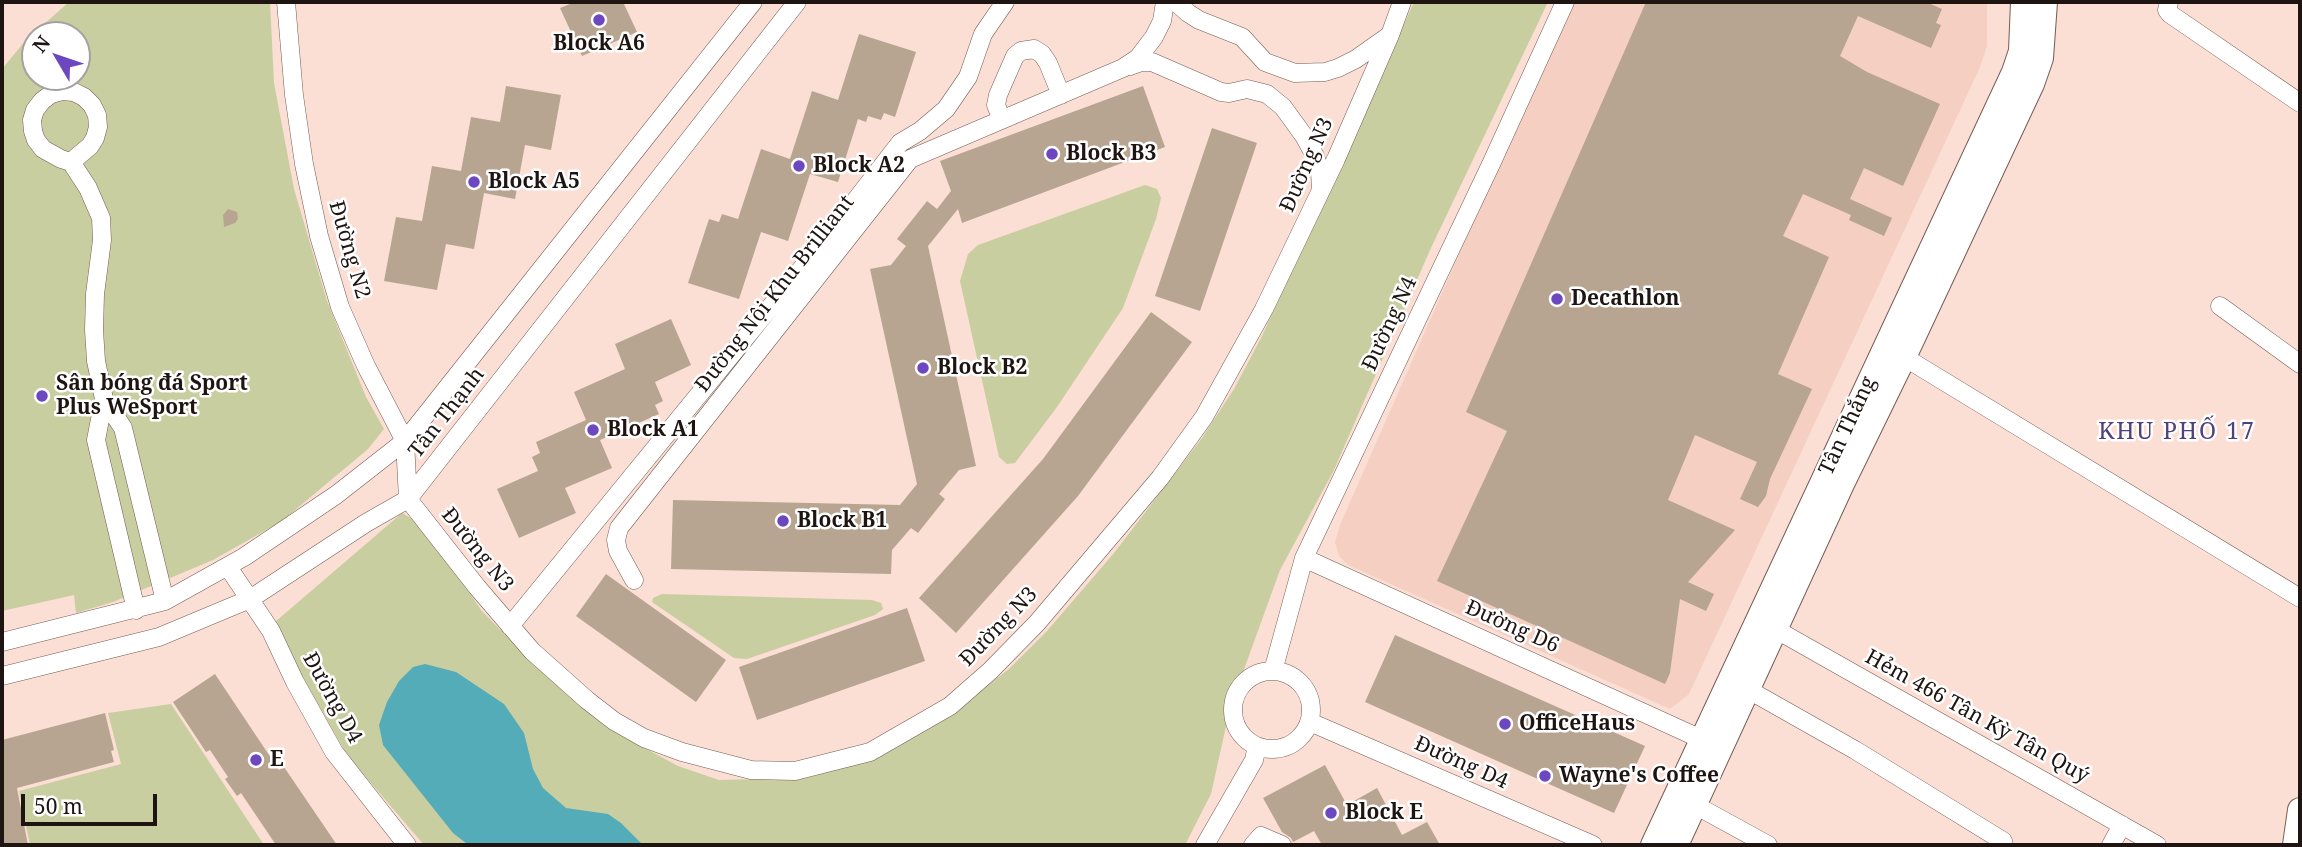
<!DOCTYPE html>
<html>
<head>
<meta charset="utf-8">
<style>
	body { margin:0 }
	#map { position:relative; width:2302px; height:847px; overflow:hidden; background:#fbded4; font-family:"Noto Serif",serif }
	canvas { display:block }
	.frame { position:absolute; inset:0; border:4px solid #1e1411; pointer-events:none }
	.north { position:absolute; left:21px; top:21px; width:70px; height:70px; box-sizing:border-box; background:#fff; border:2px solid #a5a1a0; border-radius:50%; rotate:309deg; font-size:19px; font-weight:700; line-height:28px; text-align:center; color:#1e1411 }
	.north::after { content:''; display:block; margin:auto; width:24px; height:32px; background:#6c47c0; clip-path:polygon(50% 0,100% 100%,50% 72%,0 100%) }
	.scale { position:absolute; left:21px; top:794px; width:136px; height:32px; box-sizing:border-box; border:4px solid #1e1411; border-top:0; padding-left:9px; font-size:21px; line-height:24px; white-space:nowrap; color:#1e1411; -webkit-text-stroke:5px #fff; paint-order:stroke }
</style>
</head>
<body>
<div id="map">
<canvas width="2302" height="847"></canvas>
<div class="frame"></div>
<div class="north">N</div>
<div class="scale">50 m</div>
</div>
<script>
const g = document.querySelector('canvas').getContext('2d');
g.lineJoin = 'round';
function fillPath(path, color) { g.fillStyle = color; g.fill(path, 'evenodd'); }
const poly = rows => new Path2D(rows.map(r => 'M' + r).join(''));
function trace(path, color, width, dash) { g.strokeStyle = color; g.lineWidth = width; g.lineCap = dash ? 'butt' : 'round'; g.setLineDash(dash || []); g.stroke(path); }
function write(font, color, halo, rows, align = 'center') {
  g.font = font + ' "Noto Serif",serif'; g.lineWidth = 5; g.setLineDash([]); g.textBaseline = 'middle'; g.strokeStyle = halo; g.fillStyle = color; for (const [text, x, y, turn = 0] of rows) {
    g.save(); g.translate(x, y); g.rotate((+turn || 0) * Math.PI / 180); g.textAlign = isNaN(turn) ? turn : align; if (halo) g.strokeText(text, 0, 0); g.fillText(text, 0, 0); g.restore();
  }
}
fillPath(poly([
	[1574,2,1987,2,1987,46,1980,67,1689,694,1670,709,1348,565,1339,556,1335,542,1340,525,1519,118]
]), '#f4cfc2');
fillPath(poly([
	[69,2,270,2,274,83,294,189,327,301,366,397,384,429,368,449,282,521,213,560,113,602,76,613,74,595,2,611,2,207,4,206,2,204,2,69,25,41],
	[35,35,77,35,77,77,35,77],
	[1414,2,1548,2,1430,250,1334,470,1280,570,1230,708,1211,794,1185,845,424,845,347,755,287,649,275,622,402,513,416,521,439,547,481,610,535,665,575,701,606,727,678,766,719,780,807,778,885,754,971,698,1009,669,1047,631,1114,553,1202,438,1234,389,1262,336],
	[1145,185,1157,189,1161,198,1156,219,1123,308,1057,407,1015,463,1007,464,999,457,960,281,968,254,978,245],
	[662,594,872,600,881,603,883,609,875,615,747,659,734,658,652,602,653,598],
	[171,704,264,845,30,845,19,791,121,764,108,713]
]), '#c9cea0');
fillPath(poly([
	[425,664,456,672,504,704,524,733,533,769,543,788,566,808,608,814,621,823,643,845,477,845,466,843,453,833,383,745,379,725,387,702,399,681,413,667]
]), '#53acb8');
fillPath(poly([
	[575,2,623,2,637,32,582,56,560,8],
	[1646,2,1926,2,1942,9,1936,23,1941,25,1931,48,1858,16,1840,56,1867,72,1940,104,1903,186,1864,168,1850,199,1892,218,1884,236,1849,220,1851,215,1803,194,1783,236,1829,257,1778,374,1812,389,1770,479,1766,496,1758,507,1740,499,1757,462,1695,435,1668,500,1735,530,1688,582,1714,594,1706,611,1680,599,1670,673,1665,684,1437,581,1507,431,1466,412],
	[859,34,916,52,895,117,884,113,881,120,868,116,866,122,858,119,838,182,810,174,788,241,761,232,739,299,688,283,709,219,719,222,722,214,738,219,761,149,790,159,812,91,838,100],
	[506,86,561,95,551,150,525,145,515,199,484,193,474,249,446,244,437,290,384,281,396,217,422,221,432,166,461,171,471,117,500,122],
	[1143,86,1165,147,962,223,958,209,928,246,976,466,959,470,939,494,945,499,918,533,911,528,892,550,891,574,671,569,673,500,900,505,917,484,870,269,891,265,906,246,897,239,927,201,937,209,951,191,940,161],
	[1212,128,1257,143,1200,311,1155,296],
	[228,209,237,212,238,219,235,223,224,227,223,215],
	[1151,312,1192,342,1078,496,956,633,919,598,1043,459],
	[671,319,691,365,655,382,663,401,655,405,659,414,600,440,612,468,565,488,576,513,519,538,497,489,538,471,532,457,540,453,536,442,586,420,574,392,625,369,615,344],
	[606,574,726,660,696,702,576,616],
	[907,608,925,661,757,720,739,667],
	[1395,635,1645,746,1614,813,1365,702],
	[215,674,279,770,284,767,337,845,276,845,241,793,237,796,225,779,228,777,210,750,206,752,173,702],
	[105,713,114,750,111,751,114,762,17,788,28,845,2,845,2,740],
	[1325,765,1347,805,1377,788,1402,835,1427,822,1440,845,1322,845,1314,831,1293,842,1291,838,1282,832,1263,798]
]), '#b7a591');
const street = poly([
	[286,2,294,95,304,164,319,236,340,307,366,366,405,441,408,499,477,587,532,651,587,700,614,721,644,738,682,752,751,770,795,771,870,752,950,706,990,671,1037,623,1160,478,1204,417,1264,309,1336,159,1390,35,1402,2],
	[1176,2,1188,13,1199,20,1242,37,1265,62,1295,73,1325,72,1338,68,1356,59,1390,35],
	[2169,2,2167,10,2170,14,2300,103],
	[1130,66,1141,62,1152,62,1221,92,1229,93,1247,89,1267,94,1283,107,1304,136,1315,156,1320,172,1321,189],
	[62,91,74,92,84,97,92,105,97,115,98,127,95,138,90,146,71,162,61,159,43,149,36,140,33,131,32,120,35,110,42,101,51,94,62,91],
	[1002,120,996,105,998,95,1015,56,1021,51,1034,49,1042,54,1048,63,1061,95],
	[71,162,88,188,101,218,102,240,95,294,94,330,96,361,104,399,123,428,165,601],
	[2220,306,2300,364],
	[1904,357,2300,598],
	[104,399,96,440,136,610],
	[1304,558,1701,739],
	[228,567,271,631,295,682,334,752,407,845],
	[634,580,618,551,616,540,619,528,910,159,1123,68,1138,58,1154,37,1162,21,1165,2],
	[510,626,821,245,900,143,920,131,946,109,968,77,983,34,1005,2],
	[1775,629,2157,845],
	[2,642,165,601,244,557,336,495,405,441,753,2],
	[1273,671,1304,558,1492,162,1565,2],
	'1233 710a39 39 0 1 1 78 0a39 39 0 1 1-78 0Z',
	[2,676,159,637,250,599,366,523,408,499,797,2],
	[1747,689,1855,750,2003,841,2001,845],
	[1310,722,1593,845],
	[1695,805,1768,845],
	[1205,845,1254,760,1257,746],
	[1253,845,1261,836,1282,845],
	[2111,845,2122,825]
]);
const secondary = poly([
	[1653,845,2014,72,2021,51,2023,2],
	[1676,845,1842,484,1904,357,2032,84,2041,58,2045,2],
	[2295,845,2300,810]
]);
trace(street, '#755c53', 19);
trace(secondary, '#755c53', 26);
trace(street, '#fff', 18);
trace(secondary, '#fff', 24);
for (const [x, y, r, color] of [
	[599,20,7,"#6c47c0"],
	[1052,154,7,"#6c47c0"],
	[799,166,7,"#6c47c0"],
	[474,182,7,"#6c47c0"],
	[1557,299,7,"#6c47c0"],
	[923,368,7,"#6c47c0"],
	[42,396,7,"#6c47c0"],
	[593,430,7,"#6c47c0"],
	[783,521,7,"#6c47c0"],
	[1505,724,7,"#6c47c0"],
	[256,760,7,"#6c47c0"],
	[1545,776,7,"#6c47c0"],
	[1331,813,7,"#6c47c0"]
]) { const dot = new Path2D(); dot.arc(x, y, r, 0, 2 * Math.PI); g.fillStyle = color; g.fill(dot); trace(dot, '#fff', 2.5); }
write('bold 21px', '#1e1411', '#fff', [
	["Block A6",599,44,"center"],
	["Block B3",1066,154],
	["Block A2",813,166],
	["Block A5",488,182],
	["Decathlon",1571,299],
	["Block B2",937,368],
	["Sân bóng đá Sport",56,384],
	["Plus WeSport",56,408],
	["Block A1",607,430],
	["Block B1",797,521],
	["OfficeHaus",1519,724],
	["E",270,760],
	["Wayne's Coffee",1559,776],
	["Block E",1345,813]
], 'left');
write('21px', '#1e1411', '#fff', [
	["Đường N3",1307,165,-66],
	["Đường N2",349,250,74],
	["Đường Nội Khu Brilliant",775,294,-52],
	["Đường N4",1390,324,-65],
	["Tân Thạnh",447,413,-52],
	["Tân Thắng",1848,426,-65],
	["Đường N3",477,550,51],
	["Đường N3",999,627,-46],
	["Đường D6",1512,627,24],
	["Đường D4",332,698,61],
	["Hẻm 466 Tân Kỳ Tân Quý",1977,717,29],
	["Đường D4",1461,763,24]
]);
g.letterSpacing = '2px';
write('23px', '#4f407e', '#fff', [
	["KHU PHỐ 17",2177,432]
]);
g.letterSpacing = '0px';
</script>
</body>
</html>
